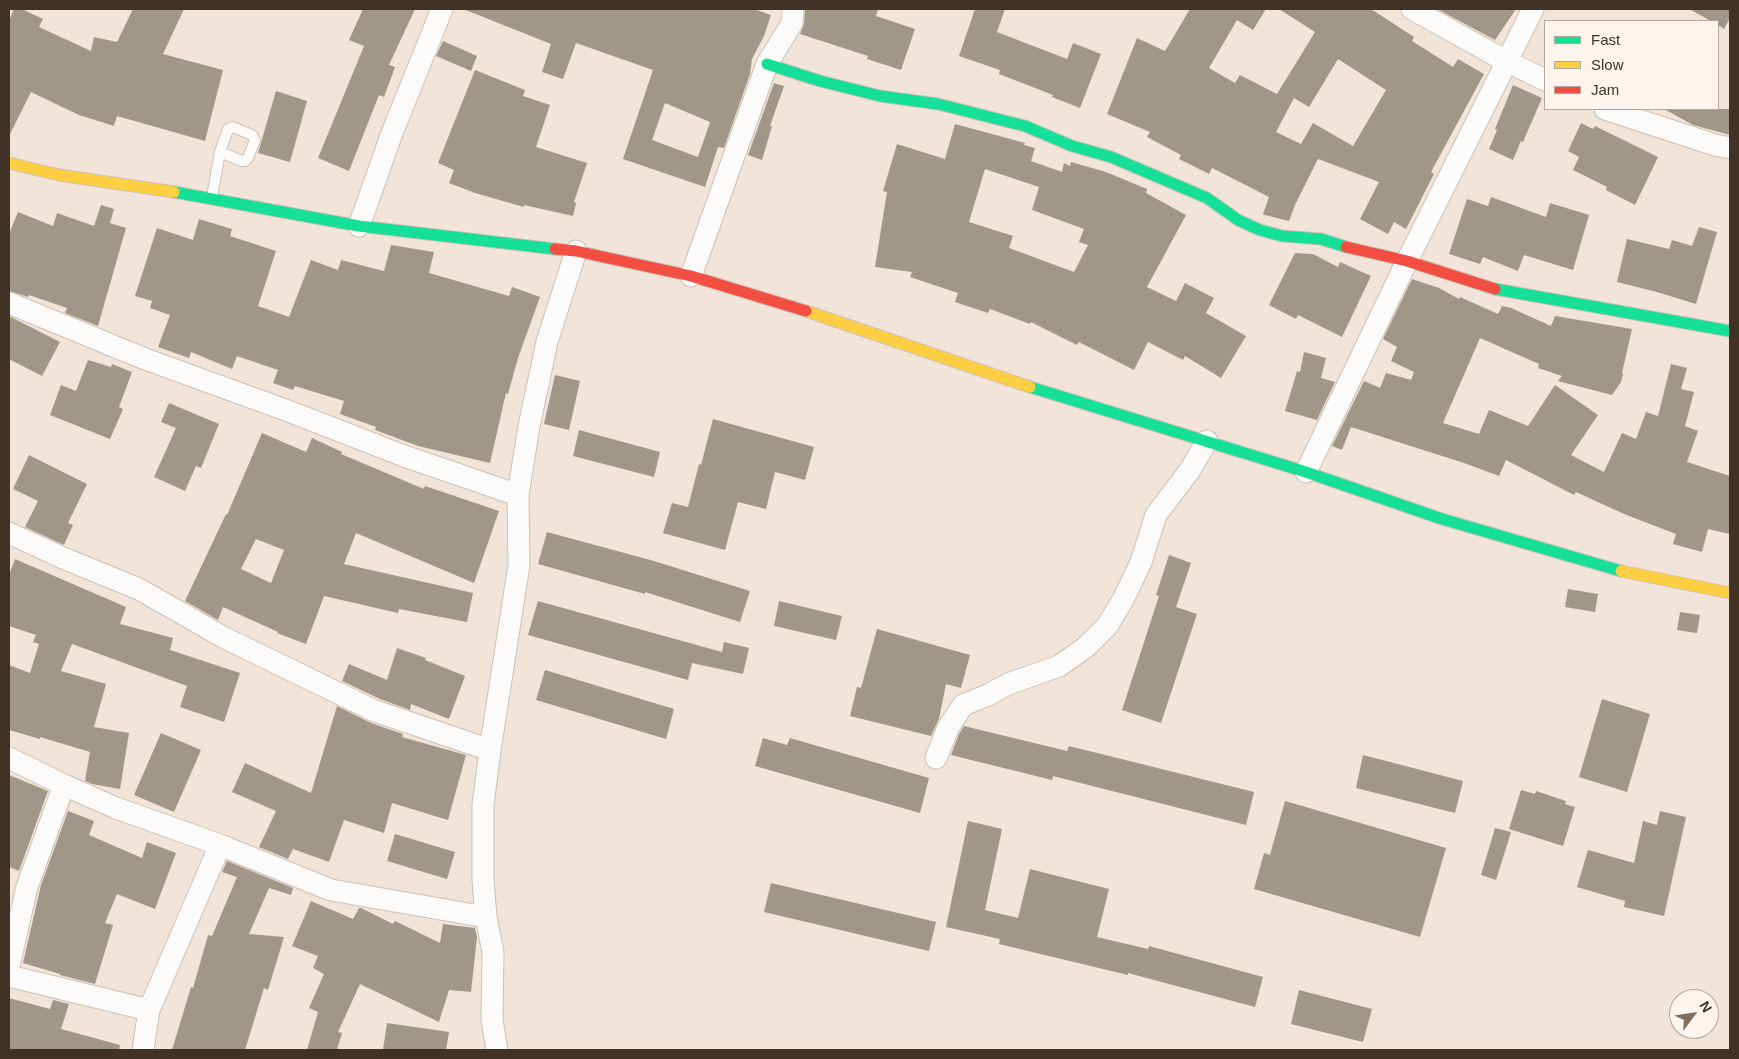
<!DOCTYPE html>
<html>
<head>
<meta charset="utf-8">
<style>
	body { margin:0 }
	#map { position:relative; width:1739px; height:1059px; overflow:hidden; background:#f2e4d8; font-family:Arial,sans-serif }
	canvas { display:block }
	.frame { position:absolute; inset:0; border:10px solid #423225; pointer-events:none }
	.legend { position:absolute; left:1544px; top:20px; width:175px; height:90px; box-sizing:border-box; background:#fcf4ed; border:1px solid #b2a69d; margin:0; padding:6px 9px; list-style:none; font-size:15px; color:#423225 }
	.legend li { display:flex; align-items:center; gap:10px; height:25px }
	.legend b { width:25px; border:1px solid #b2a69d }
	.north { position:absolute; left:1669px; top:989px; width:50px; height:50px; box-sizing:border-box; background:#fcf4ed; border:1px solid #b2a69d; border-radius:50%; rotate:59deg; font-size:14px; font-weight:700; line-height:20px; text-align:center; color:#423225 }
	.north::after { content:''; display:block; margin:auto; width:18px; height:22px; background:#807064; clip-path:polygon(50% 0,100% 100%,50% 72%,0 100%) }
</style>
</head>
<body>
<div id="map">
<canvas width="1739" height="1059"></canvas>
<div class="frame"></div>
<ul class="legend">
<li><b style="height:6px;background:#16e098"></b>Fast</li>
<li><b style="height:6px;background:#ffcf43"></b>Slow</li>
<li><b style="height:6px;background:#f24e42"></b>Jam</li>
</ul>
<div class="north">N</div>
</div>
<script>
const g = document.querySelector('canvas').getContext('2d');
g.lineJoin = 'round';
function fillPath(path, color) { g.fillStyle = color; g.fill(path, 'evenodd'); }
const poly = rows => new Path2D(rows.map(r => 'M' + r).join(''));
function trace(path, color, width, dash) { g.strokeStyle = color; g.lineWidth = width; g.lineCap = dash ? 'butt' : 'round'; g.setLineDash(dash || []); g.stroke(path); }
fillPath(poly([
	[14,9,22,9,43,19,39,27,91,51,94,37,117,42,133,9,184,9,163,54,223,70,205,141,117,116,114,126,79,115,31,92,9,136,9,21],
	[363,9,415,9,389,65,395,67,384,97,379,95,349,171,318,158,364,46,349,40],
	[463,9,754,9,771,15,764,36,752,59,750,74,724,148,718,147,705,187,623,159,653,70,576,43,563,79,542,72,551,44],
	[665,103,710,122,698,157,652,140],
	[805,9,878,9,876,16,915,29,901,70,867,59,868,56,800,34,804,24],
	[975,9,1005,9,997,32,1067,59,1073,43,1101,54,1080,108,1052,97,1053,95,999,74,1000,70,959,56],
	[1190,9,1266,9,1253,30,1237,20,1209,68,1235,83,1240,75,1277,94,1315,32,1279,9,1371,9,1414,37,1412,41,1453,67,1458,59,1484,74,1431,172,1434,174,1406,229,1394,222,1388,234,1360,219,1379,182,1318,159,1295,205,1289,221,1265,215,1263,214,1269,197,1212,168,1209,174,1179,159,1181,155,1147,137,1150,132,1107,114,1137,38,1165,51],
	[1338,59,1386,90,1353,146,1313,123,1301,144,1276,132,1294,98,1309,107],
	[1437,9,1516,9,1495,40],
	[1689,9,1730,9,1730,18,1724,29,1718,25,1718,21,1711,21],
	[443,41,477,56,471,71,436,56],
	[475,70,525,90,523,96,550,105,536,147,587,163,574,202,576,203,573,216,524,205,524,207,475,193,449,183,454,170,438,163],
	[774,83,784,86,770,126,772,126,762,160,748,155],
	[1513,85,1542,98,1523,142,1521,141,1513,160,1489,149,1497,130,1495,129],
	[276,91,307,101,290,162,258,153],
	[1664,109,1730,109,1730,135,1693,125],
	[1581,123,1593,129,1595,126,1658,157,1635,205,1606,190,1607,187,1573,170,1579,157,1568,151],
	[955,124,1025,143,1024,145,1035,148,1031,161,1062,172,1064,163,1070,166,1071,162,1106,172,1147,189,1146,193,1186,215,1147,287,1176,301,1185,283,1214,298,1206,313,1246,336,1221,378,1185,356,1183,360,1148,342,1134,370,1079,342,1077,345,1031,322,1030,324,990,309,988,313,955,302,958,293,910,277,912,272,875,267,887,192,883,191,897,144,945,159],
	[985,169,1039,187,1032,210,1084,229,1079,242,1088,245,1074,272,1009,248,1013,236,969,222],
	[1491,197,1546,217,1550,203,1589,215,1573,270,1524,255,1518,271,1483,257,1480,264,1449,254,1467,199,1488,206],
	[101,205,114,209,110,223,126,228,98,326,65,313,67,308,29,295,28,297,9,291,9,234,18,212,53,226,57,213,94,226],
	[199,219,232,229,230,236,276,251,258,306,289,317,311,260,338,270,341,260,384,271,391,245,434,252,429,273,509,296,512,287,540,297,518,358,508,394,506,393,490,463,418,446,375,430,376,427,340,414,344,401,295,386,293,390,273,383,278,370,237,356,232,369,191,352,189,358,158,347,170,315,150,308,152,301,135,296,157,228,193,240],
	[1699,227,1717,232,1696,304,1657,292,1617,282,1627,239,1669,249,1672,240,1692,246],
	[1295,253,1313,254,1338,267,1340,262,1371,276,1342,337,1298,315,1296,319,1269,305],
	[1412,279,1439,288,1459,299,1460,297,1498,314,1502,306,1511,308,1551,326,1555,316,1632,329,1622,373,1623,374,1621,382,1612,395,1558,381,1562,376,1538,368,1539,364,1480,338,1443,423,1479,434,1489,410,1528,426,1555,385,1598,415,1571,455,1604,472,1622,433,1636,439,1646,412,1658,416,1671,364,1687,368,1681,389,1694,392,1685,426,1698,431,1687,462,1730,476,1730,534,1708,529,1702,552,1673,544,1676,534,1624,514,1576,492,1574,495,1506,460,1499,476,1464,463,1351,427,1342,450,1332,446,1364,381,1380,388,1386,373,1411,380,1414,372,1391,361,1397,347,1383,339],
	[9,316,60,342,42,376,9,359],
	[1304,352,1326,358,1321,378,1335,382,1317,420,1285,411,1297,371,1300,372],
	[88,360,111,367,112,364,132,372,119,407,123,409,110,439,50,415,61,385,76,391],
	[555,375,580,381,569,430,544,424],
	[169,403,219,424,201,468,196,466,185,491,154,477,176,428,161,422],
	[713,419,814,447,805,480,775,472,766,509,738,502,725,550,663,533,672,503,688,507,699,464,701,465],
	[579,430,660,452,654,477,573,456],
	[262,433,306,452,312,438,342,452,341,454,424,489,425,486,499,511,474,583,356,533,344,564,473,593,467,622,399,609,398,613,324,596,306,644,277,633,278,632,223,607,218,620,185,601,226,514,227,515],
	[256,539,284,550,271,583,241,569],
	[29,455,87,484,68,523,73,525,64,545,25,527,38,501,13,489],
	[547,532,654,561,750,591,740,622,645,592,645,594,538,564],
	[1169,555,1191,563,1176,607,1197,614,1161,723,1122,710,1159,596,1156,595],
	[15,559,126,607,120,624,173,638,170,650,240,673,224,722,180,707,187,686,72,644,61,671,106,684,94,727,129,733,120,789,92,784,85,781,90,752,40,737,40,739,9,730,9,665,30,673,39,644,33,642,36,635,9,626,9,575],
	[1568,589,1598,594,1595,612,1565,607],
	[538,601,722,652,724,642,749,648,743,674,692,663,688,680,528,635],
	[779,601,842,616,836,640,774,626],
	[1680,612,1700,615,1697,633,1677,630],
	[877,629,970,655,961,688,946,684,939,719,931,736,850,716,857,687,861,688],
	[397,648,426,658,425,660,465,676,449,719,411,704,410,710,380,699,342,681,349,664,387,680],
	[545,670,674,709,666,739,536,700],
	[1602,699,1650,714,1627,792,1579,777],
	[337,706,371,723,403,734,402,737,466,755,448,820,392,803,384,833,344,820,329,862,293,849,288,859,259,847,276,811,232,792,245,763,311,793],
	[964,726,1067,751,1069,746,1254,792,1246,825,1053,776,1052,780,951,755,959,734],
	[161,733,201,750,174,812,134,795],
	[763,738,787,745,790,738,929,778,920,813,755,766],
	[1363,755,1463,781,1455,813,1356,788],
	[9,775,48,791,19,871,9,867],
	[1521,790,1535,794,1536,791,1566,801,1565,804,1575,807,1563,846,1509,829],
	[1285,801,1446,848,1420,937,1254,889,1264,853,1270,855],
	[68,811,94,821,89,835,142,858,147,842,176,853,155,909,117,894,105,923,113,925,95,984,60,975,60,974,23,963,41,885],
	[1660,811,1686,817,1664,916,1624,907,1625,901,1577,887,1588,850,1634,863,1643,821,1657,825],
	[968,821,1002,829,985,910,1018,918,1030,869,1109,889,1097,937,1148,949,1149,946,1263,977,1255,1007,1128,973,1128,975,999,944,1000,939,946,927],
	[1495,828,1511,832,1496,880,1481,875],
	[395,834,455,852,447,879,387,861],
	[227,861,293,888,291,895,269,888,249,934,284,937,268,990,264,988,245,1050,172,1050,191,987,193,988,208,935,212,936,237,877,222,872],
	[771,883,936,922,929,951,764,912],
	[311,901,353,919,359,908,361,908,393,924,395,921,440,943,443,924,475,928,477,937,471,992,449,990,439,1022,360,984,338,1032,342,1033,337,1050,307,1050,318,1012,309,1008,324,974,313,968,318,956,292,946],
	[1299,990,1372,1009,1363,1042,1291,1024],
	[9,998,50,1009,53,1000,69,1004,61,1029,120,1045,119,1050,9,1050],
	[387,1023,449,1032,446,1050,383,1050]
]), '#a19789');
const lane = poly([
	[212,197,220,152,228,129,233,127,252,135,255,140,248,158,245,161,242,161,220,152]
]);
const street = poly([
	[1412,9,1506,61,1545,80],
	[1605,109,1715,145,1730,148],
	[359,226,392,133,442,9],
	[691,276,767,64,792,23,793,9],
	[9,303,145,359,291,412,404,456,518,495],
	[1306,472,1407,261,1533,9],
	[9,533,63,558,139,589,223,637,375,711,490,750],
	[9,758,64,785,116,808,220,845,331,890,486,917],
	[936,758,948,728,963,705,988,695,1008,684,1059,666,1086,647,1107,626,1124,598,1141,562,1156,515,1190,470,1207,441],
	[9,966,27,887,64,785],
	[9,976,149,1010],
	[143,1050,149,1010,220,845],
	[497,1050,492,1020,493,952,486,917,483,880,483,805,490,750,519,565,518,495,529,426,547,342,576,251]
]);
const fast = poly([
	[767,64,820,81,880,96,938,104,1025,126,1072,146,1111,157,1207,198,1238,220,1260,230,1282,236,1321,239,1346,247],
	[174,192,359,226,555,249],
	[1495,289,1730,331],
	[1030,387,1306,472,1442,519,1621,571]
]);
const slow = poly([
	[9,163,59,175,174,192],
	[806,311,1030,387],
	[1621,571,1730,593]
]);
const jam = poly([
	[1346,247,1407,261,1495,289],
	[555,249,576,251,691,276,806,311]
]);
trace(lane, '#cdc0b4', 12);
trace(street, '#cdc0b4', 23);
trace(fast, '#cdc0b4', 13);
trace(slow, '#cdc0b4', 13);
trace(jam, '#cdc0b4', 13);
trace(lane, '#fdfbf9', 10);
trace(street, '#fdfbf9', 21);
trace(fast, '#16e098', 11);
trace(slow, '#ffcf43', 11);
trace(jam, '#f24e42', 11);
</script>
</body>
</html>
